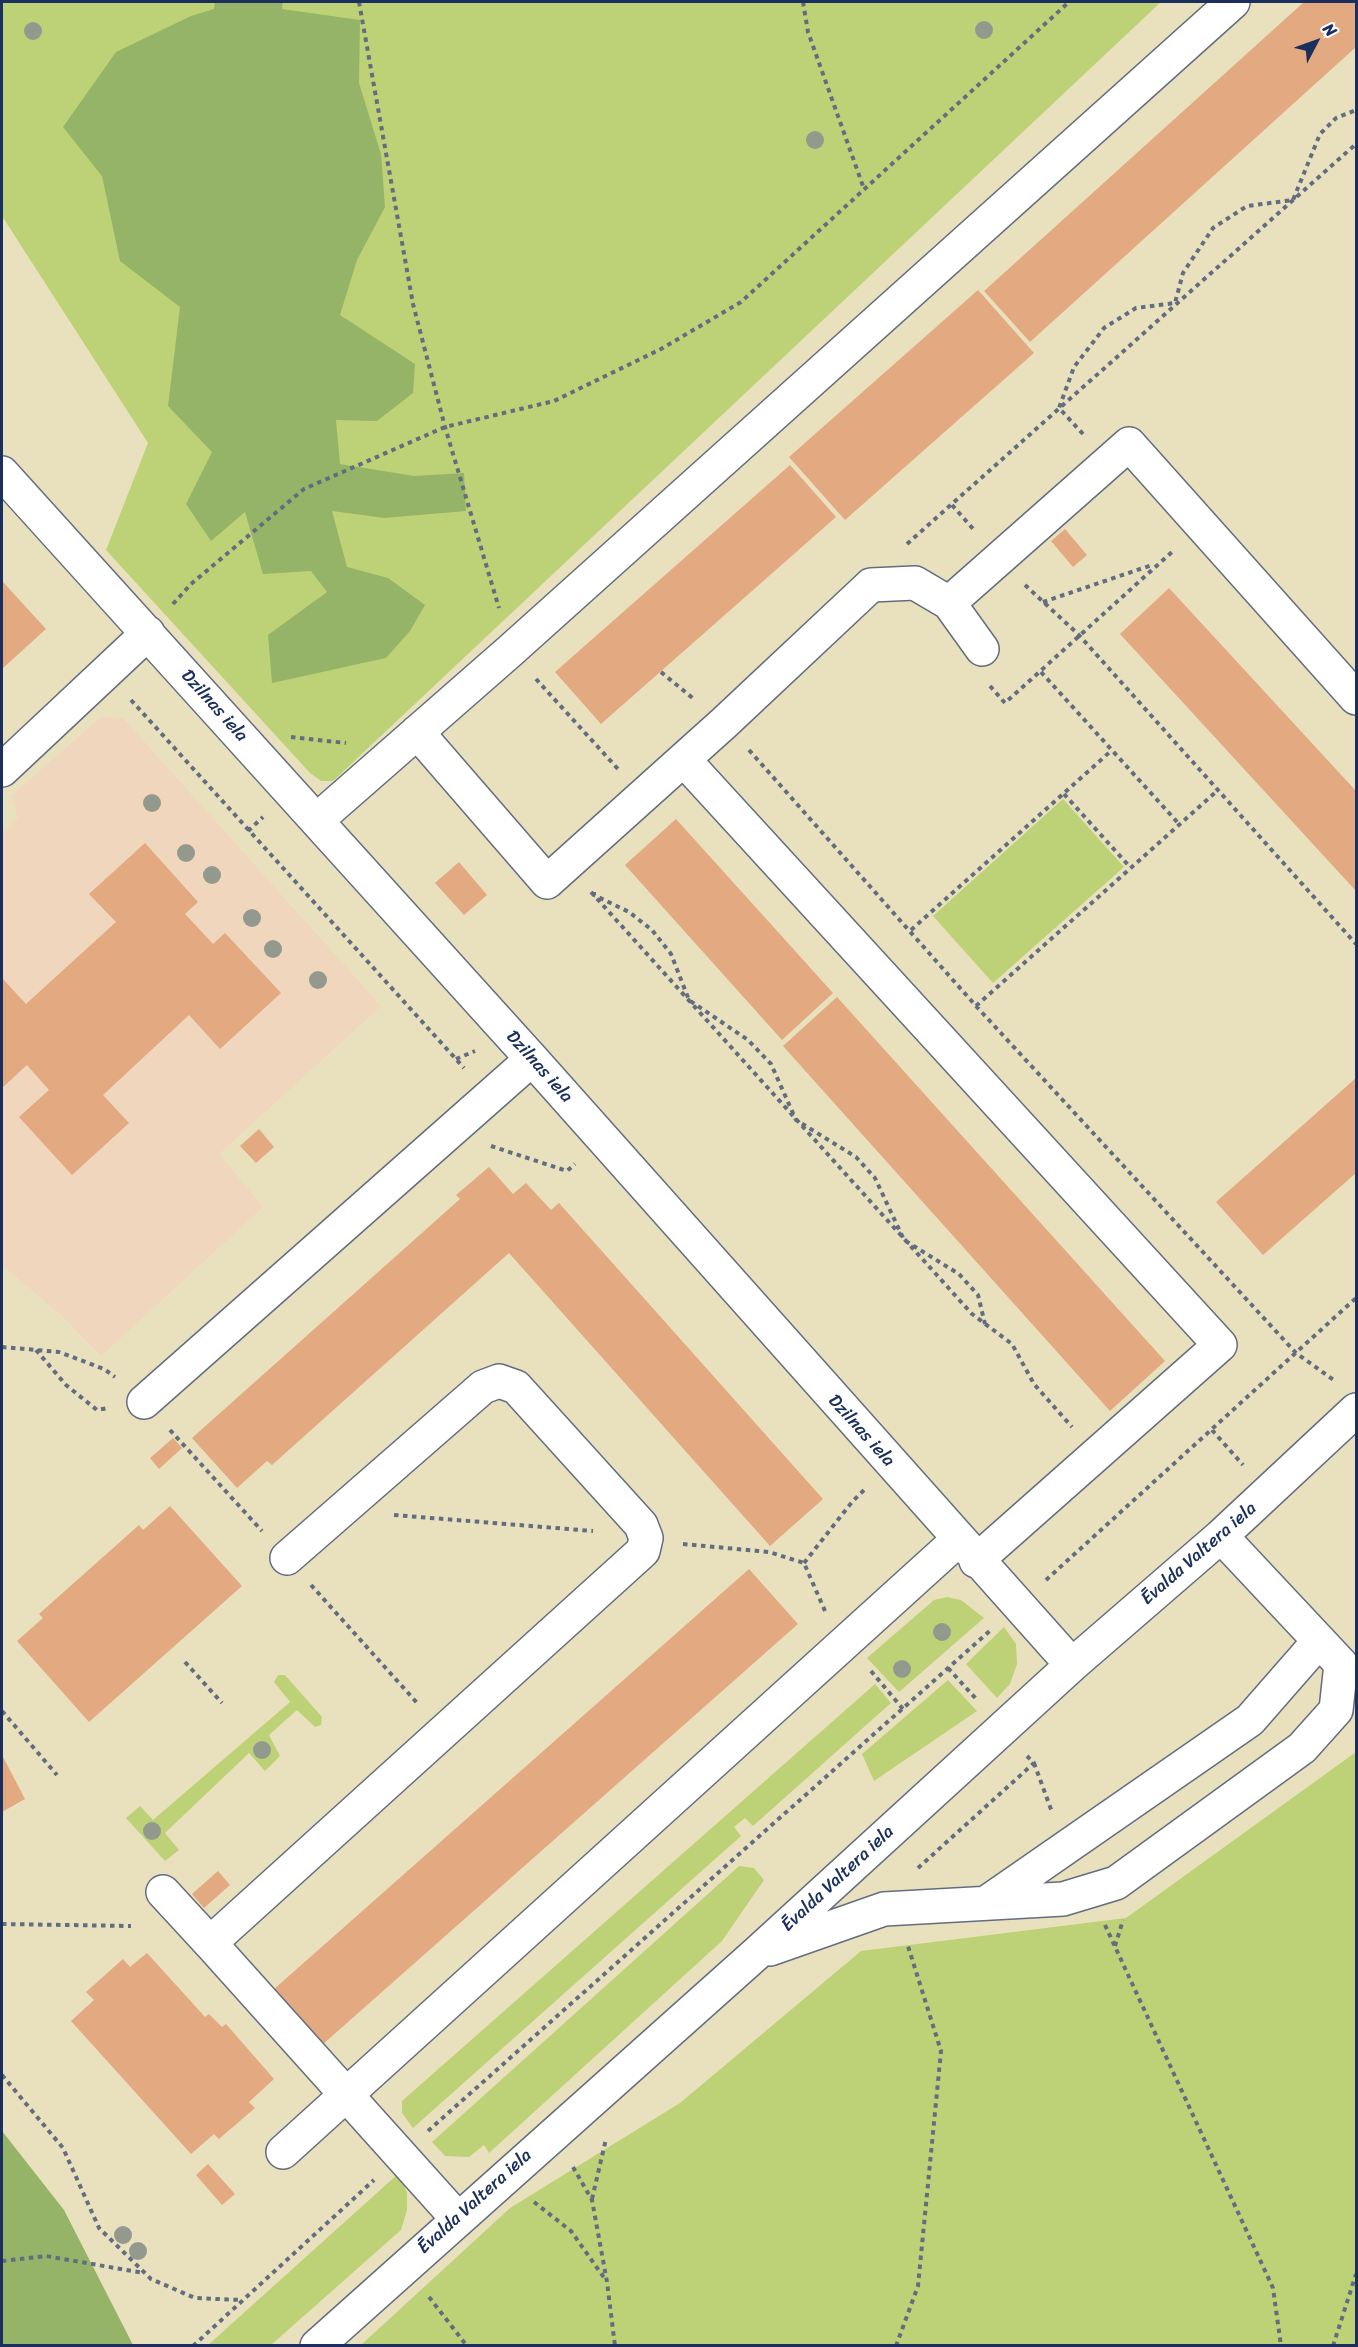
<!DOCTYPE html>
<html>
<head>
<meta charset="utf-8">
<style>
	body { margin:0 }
	#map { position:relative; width:1358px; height:2347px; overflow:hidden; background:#e9e1bd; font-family:Sriracha,sans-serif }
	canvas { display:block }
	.frame { position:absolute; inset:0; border:3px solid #1b2f5e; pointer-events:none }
	.north { position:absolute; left:1286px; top:12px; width:60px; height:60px; -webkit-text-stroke:4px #fff; paint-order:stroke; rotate:49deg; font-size:16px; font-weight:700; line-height:24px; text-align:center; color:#1b2f5e }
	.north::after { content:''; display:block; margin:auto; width:21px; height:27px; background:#1b2f5e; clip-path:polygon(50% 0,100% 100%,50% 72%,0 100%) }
</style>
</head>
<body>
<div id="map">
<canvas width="1358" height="2347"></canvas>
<div class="frame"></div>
<div class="north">N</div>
</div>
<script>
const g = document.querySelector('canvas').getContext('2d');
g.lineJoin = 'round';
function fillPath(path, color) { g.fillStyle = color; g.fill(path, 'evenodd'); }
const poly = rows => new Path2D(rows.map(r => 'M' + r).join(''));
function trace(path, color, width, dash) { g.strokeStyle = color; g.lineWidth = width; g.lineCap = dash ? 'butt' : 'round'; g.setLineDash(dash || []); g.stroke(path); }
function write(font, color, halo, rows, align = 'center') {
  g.font = font + ' Sriracha,sans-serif'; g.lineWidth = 4.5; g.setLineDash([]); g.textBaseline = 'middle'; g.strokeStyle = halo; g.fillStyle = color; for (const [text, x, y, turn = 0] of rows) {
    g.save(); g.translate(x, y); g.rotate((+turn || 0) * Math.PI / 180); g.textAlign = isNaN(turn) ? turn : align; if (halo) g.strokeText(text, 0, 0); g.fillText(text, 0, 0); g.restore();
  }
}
fillPath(poly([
	[101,717,123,718,381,1006,219,1154,263,1207,101,1356,62,1316,2,1265,2,835,18,819,11,796]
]), '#efd6bc');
fillPath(poly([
	[2,2,1161,2,333,781,321,781,310,773,106,550,148,443,2,216],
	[1063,799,1124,867,993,983,933,916],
	[947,1597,961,1600,984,1618,899,1692,867,1658,934,1600],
	[1004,1627,1016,1644,1017,1664,1010,1684,997,1698,966,1664],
	[278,1675,285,1675,322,1717,321,1725,315,1727,297,1710,269,1735,280,1756,265,1771,249,1753,165,1833,179,1850,165,1861,126,1818,140,1806,153,1820,290,1702,274,1682],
	[948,1680,977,1711,874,1781,862,1754],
	[875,1684,891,1703,753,1826,745,1818,734,1827,741,1836,413,2128,402,2113,402,2101],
	[1356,1752,1356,2345,361,2345,510,2208,680,2103,861,1951,1126,1918],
	[739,1866,754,1868,764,1880,722,1941,489,2153,484,2145,469,2157,445,2156,432,2142],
	[399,2173,407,2193,407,2210,401,2230,271,2345,207,2346]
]), '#bdd276');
fillPath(poly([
	[215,2,283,2,282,9,360,20,359,83,381,154,385,207,357,260,340,315,415,364,413,393,377,421,336,420,340,464,414,476,464,473,466,511,384,518,332,511,347,567,388,578,425,605,410,631,386,658,272,683,268,635,327,592,311,571,263,574,245,512,211,541,186,504,212,452,168,406,180,307,120,261,102,176,63,127,116,52,191,16,214,9],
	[2,2131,64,2210,133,2345,2,2345]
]), '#96b467');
fillPath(poly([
	[1304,2,1356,2,1356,47,1030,342,984,291],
	[978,290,1034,353,845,520,789,457],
	[790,465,836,517,601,724,555,672],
	[1065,529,1087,555,1073,567,1051,541],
	[3,582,46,629,2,669,2,583],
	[1169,588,1356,791,1356,891,1120,634],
	[676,819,833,993,782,1040,625,865],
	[145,843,198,902,185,914,213,944,225,933,281,993,220,1049,189,1015,103,1095,129,1123,72,1175,19,1117,49,1090,27,1065,2,1088,2,978,26,1004,116,922,89,894],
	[459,862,487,895,464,915,435,883],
	[837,997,1165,1361,1110,1411,783,1046],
	[1356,1078,1356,1173,1263,1255,1216,1202],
	[259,1129,274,1147,256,1163,240,1146],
	[489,1167,513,1194,526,1183,551,1210,559,1203,823,1499,770,1546,509,1253,272,1465,267,1461,237,1488,192,1438,460,1199,456,1195],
	[173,1438,182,1448,159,1469,150,1458],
	[170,1506,242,1586,89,1722,17,1641,43,1618,39,1614,139,1525,143,1530],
	[749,1569,798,1624,322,2045,273,1990],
	[2,1755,25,1799,2,1812],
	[218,1871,230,1885,204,1908,192,1894],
	[147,1953,205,2017,209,2014,222,2027,226,2024,274,2079,249,2102,255,2108,219,2139,214,2134,191,2154,71,2021,94,2000,86,1992,123,1959,130,1967],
	[208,2164,235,2194,222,2205,196,2175]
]), '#e3a980');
const minor = poly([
	[2,473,532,1059,1072,1665],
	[949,603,982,649],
	[417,732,547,882,724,723,871,585,915,583,949,603,1129,444,1356,698],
	[684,760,1220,1345,976,1561],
	[2,770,148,633],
	[317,820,510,651,1233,2],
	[144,1402,532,1059],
	[287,1558,483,1387,499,1381,516,1387,641,1525,646,1538,643,1551,210,1943,457,2218],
	[163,1892,210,1943],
	[986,1903,1250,1720,1319,1641],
	[770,1949,884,1909,1063,1899,1116,1883,1302,1748,1336,1710,1341,1664,1221,1536],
	[283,2152,958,1540],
	[317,2346,757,1953,1072,1665,1221,1536,1356,1410]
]);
trace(minor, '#636d7f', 36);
trace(poly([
	[359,2,413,304,445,427,499,608],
	[803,2,808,32,864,189],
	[1083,434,1059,408,1074,367,1104,328,1136,308,1175,303,1183,273,1213,228,1247,206,1293,200,1320,134,1336,118,1356,110],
	[952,505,975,531],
	[907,544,1356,144],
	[1025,585,1078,634,1356,944],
	[1043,602,1152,565],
	[173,604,191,584,304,489,445,427,554,401,661,349,741,302,1069,2],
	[661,672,695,700],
	[1041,672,1179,824],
	[536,679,618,769],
	[990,686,1005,703,1173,551],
	[131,700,464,1068],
	[291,737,346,743],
	[749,750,976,1006,1296,1353,1335,1381],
	[1064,794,1130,867],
	[248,831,263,817],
	[591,892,972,1314,1012,1344,1034,1384,1072,1427],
	[594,892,594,895,629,912,652,930,671,954,689,1000,748,1040,771,1064,796,1120,856,1157,875,1178,904,1240,959,1274,978,1295,985,1324],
	[911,930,1112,750],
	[976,1006,1217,791],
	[456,1059,475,1051],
	[491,1146,567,1171,575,1164],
	[2,1347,59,1352,104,1369,115,1377],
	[36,1350,66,1385,97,1410,108,1408],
	[170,1430,262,1531],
	[1212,1430,1243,1465],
	[394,1515,593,1531],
	[683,1544,769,1552,804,1563,825,1611],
	[804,1563,852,1502,864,1490],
	[1046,1580,1356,1298],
	[311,1585,419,1705],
	[185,1662,222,1703],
	[948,1668,978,1701],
	[871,1671,903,1709],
	[2,1711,57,1775],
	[1034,1763,1052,1812],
	[918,1868,1034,1763,1027,1756],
	[2,1924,131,1926],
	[1105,1925,1273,2288,1281,2346],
	[1115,1946,1123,1920],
	[2,2075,63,2148,99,2228,151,2279,195,2298,241,2300],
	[428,2131,992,1629],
	[573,2167,592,2200,607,2282,615,2346],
	[592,2199,606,2139],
	[534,2202,571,2231,605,2279],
	[2,2261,46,2256,144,2273],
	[429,2297,467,2346],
	[193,2346,374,2180],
	[896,2346,918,2286,941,2051,908,1946],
	[1333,2346,1356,2274]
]), '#636d7f', 4, [4.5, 4.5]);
trace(minor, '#fff', 33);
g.fillStyle = '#939a8d';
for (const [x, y] of [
	[984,30],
	[33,31],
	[815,140],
	[152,803],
	[186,853],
	[212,875],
	[252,918],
	[273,949],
	[318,980],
	[942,1632],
	[902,1669],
	[262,1750],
	[152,1831],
	[123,2235],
	[138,2251]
]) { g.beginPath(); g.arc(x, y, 9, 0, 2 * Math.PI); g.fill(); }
write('18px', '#1b2f5e', '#fff', [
	["Dzilnas iela",214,706,48],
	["Dzilnas iela",539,1067,48],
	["Dzilnas iela",861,1431,48],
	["Ēvalda Valtera iela",1199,1554,-41],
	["Ēvalda Valtera iela",838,1879,-43],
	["Ēvalda Valtera iela",475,2202,-42]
]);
</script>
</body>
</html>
